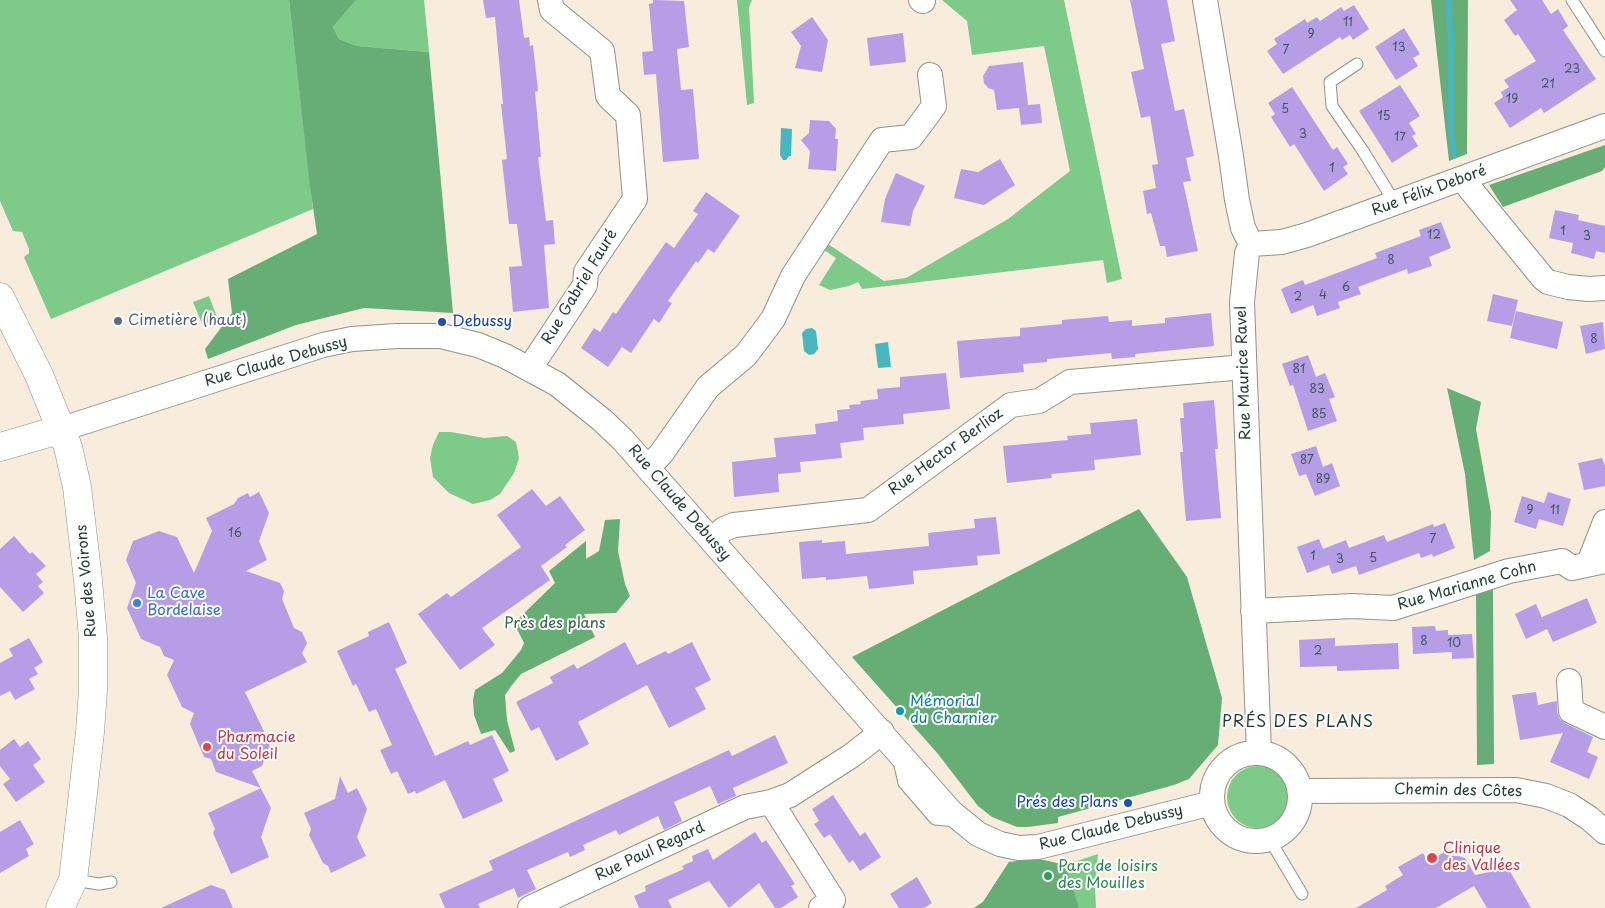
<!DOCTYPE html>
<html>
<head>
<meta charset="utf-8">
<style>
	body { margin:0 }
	canvas { display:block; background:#f8ecdc }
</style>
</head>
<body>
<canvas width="1605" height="908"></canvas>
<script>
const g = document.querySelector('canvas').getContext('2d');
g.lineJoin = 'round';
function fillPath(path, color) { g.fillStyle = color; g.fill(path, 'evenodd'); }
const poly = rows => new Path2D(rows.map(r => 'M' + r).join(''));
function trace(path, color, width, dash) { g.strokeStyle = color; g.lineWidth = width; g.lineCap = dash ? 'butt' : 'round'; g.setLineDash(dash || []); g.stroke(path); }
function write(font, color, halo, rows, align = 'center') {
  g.font = font + ' "Playpen Sans",sans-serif'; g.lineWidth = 4; g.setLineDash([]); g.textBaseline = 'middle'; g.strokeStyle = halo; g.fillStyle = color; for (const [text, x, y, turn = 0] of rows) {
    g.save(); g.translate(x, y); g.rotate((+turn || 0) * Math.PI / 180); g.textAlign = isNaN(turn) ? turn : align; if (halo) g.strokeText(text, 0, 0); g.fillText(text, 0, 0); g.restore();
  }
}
fillPath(poly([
	[0,0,289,0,313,209,51,319,24,257,29,253,29,249,22,232,13,231,0,201],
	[356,0,424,0,429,52,357,46,339,39,333,27],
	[737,0,752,0,749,7,754,103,747,105],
	[942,0,1064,0,1122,279,1107,283,1103,260,862,289,858,282,849,286,830,290,819,285,836,258,824,250,828,244,884,281,906,278,1008,219,1070,171,1044,46,972,55,967,21],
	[209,296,218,320,203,326,193,302],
	[439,432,451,432,484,438,507,436,516,442,519,458,514,473,500,494,490,500,473,504,449,493,433,477,430,458,433,445],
	'1227 797a31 31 0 1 1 62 0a31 31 0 1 1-62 0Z',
	[1098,854,1095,888,1096,908,974,908,983,902,1009,862,1039,859,1065,865]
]), '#7dca89');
fillPath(poly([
	[289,0,356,0,333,27,339,39,357,46,429,52,453,313,364,308,296,325,208,359,205,349,232,313,228,279,317,234,310,187],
	[1431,0,1468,0,1467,154,1449,161],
	[1605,145,1605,167,1602,171,1503,207,1489,185],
	[1447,388,1481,402,1476,429,1491,512,1490,551,1474,560,1465,474],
	[1139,509,1187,577,1222,698,1218,745,1189,779,1174,785,1058,817,1058,823,1028,827,1017,827,992,817,978,806,938,754,852,657],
	[620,519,618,551,625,584,630,596,616,613,584,614,595,637,521,674,512,685,505,695,507,720,515,751,510,753,495,730,481,734,474,715,473,700,475,690,502,673,521,650,524,643,514,623,555,583,549,571,586,541,586,559,599,551,605,520],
	[1493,588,1494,764,1477,765,1476,594],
	[1039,859,1065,865,1079,908,974,908,983,902,1009,862]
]), '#66ae75');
fillPath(poly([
	[781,128,792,129,791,156,789,156,786,160,783,160,780,155],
	[812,328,816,331,818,349,814,354,809,355,804,351,802,333,806,329],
	[888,342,891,367,878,368,875,344]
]), '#47b6be');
trace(poly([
	[1448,0,1451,45,1451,132,1454,154]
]), '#47b6be', 6);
fillPath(poly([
	[483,0,519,0,524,38,529,37,530,46,533,45,538,91,535,92,541,157,538,157,546,221,553,220,555,244,544,245,549,308,513,312,509,267,522,266,517,224,509,224,502,160,507,159,501,104,503,104,495,17,486,18],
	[653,0,684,1,689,47,677,49,681,90,693,89,699,159,663,162,656,74,644,75,642,52,653,51,649,4,653,3],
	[1130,0,1167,0,1175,41,1161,44,1175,111,1184,109,1194,156,1186,158,1191,181,1183,182,1198,251,1167,257,1165,246,1160,246,1151,213,1147,214,1143,191,1156,188,1152,165,1158,164,1150,116,1141,118,1131,72,1144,69],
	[1510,0,1542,0,1551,14,1558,9,1568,26,1563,30,1596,79,1544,113,1541,108,1510,128,1494,103,1503,97,1501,92,1509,87,1504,80,1536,61,1518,34,1515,36,1504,20,1517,10],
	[1354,5,1369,29,1353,40,1350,35,1342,40,1340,37,1283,74,1267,51,1277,44,1274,39,1305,19,1307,23,1317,17,1320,21,1341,7,1344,11],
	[812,17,828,40,822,72,795,68,801,46,791,32],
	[1404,28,1420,54,1413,58,1418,66,1396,80,1375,47],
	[903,33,906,62,870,66,867,38],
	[1023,62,1028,105,1040,104,1042,123,1021,125,1019,108,997,110,994,90,988,88,984,83,983,76,989,66],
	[1400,85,1420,116,1409,123,1416,134,1412,136,1418,146,1392,163,1359,111],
	[1292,87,1333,150,1337,147,1348,164,1343,167,1348,174,1324,191,1294,144,1290,147,1271,117,1275,114,1268,103],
	[810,120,829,121,836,129,835,139,838,139,836,171,808,169,810,151,801,140,809,133],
	[1000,159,1015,185,984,205,954,198,961,169,978,172],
	[896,173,925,186,913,211,910,226,881,222,885,199],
	[706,192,740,216,714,253,708,249,698,263,696,261,668,301,672,303,659,323,654,319,631,353,622,347,608,367,581,348,594,328,600,332,613,312,616,314,666,242,674,248,698,214,693,211],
	[1555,210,1579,215,1578,220,1605,226,1605,253,1596,251,1594,259,1571,253,1573,243,1549,238],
	[1441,222,1451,248,1429,257,1432,266,1408,274,1407,269,1358,287,1361,294,1338,302,1340,308,1317,316,1313,305,1291,314,1281,289,1303,280,1305,285,1377,258,1375,253,1421,236,1419,230],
	[1493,294,1518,300,1512,326,1487,321],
	[1516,311,1563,322,1557,349,1510,338],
	[1211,313,1214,346,1135,354,1135,357,1112,359,1111,353,1047,359,1047,362,1023,364,1024,372,960,378,957,341,1020,336,1020,328,1062,324,1062,320,1108,316,1109,322,1132,320,1132,326,1165,323,1165,318],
	[1603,322,1605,349,1586,354,1580,326],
	[1308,355,1316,377,1325,373,1335,397,1329,399,1337,421,1308,431,1293,385,1290,386,1282,364],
	[946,373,950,409,903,414,904,424,863,428,864,440,840,443,842,458,800,462,801,472,778,474,779,492,734,497,732,462,776,457,774,438,816,434,815,424,838,421,837,410,850,409,849,405,861,404,860,401,878,399,877,389,900,387,900,377],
	[1214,400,1218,449,1215,449,1221,518,1186,521,1180,452,1183,452,1180,418,1184,418,1183,403],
	[1137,419,1141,455,1094,460,1095,470,1051,474,1052,478,1007,483,1003,446,1068,440,1067,436,1091,434,1090,423],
	[1316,446,1323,467,1332,463,1340,486,1315,496,1306,474,1299,476,1291,454],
	[1602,458,1605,466,1605,486,1584,490,1578,463],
	[532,489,546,506,560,496,585,530,565,545,567,547,541,566,550,580,482,628,495,645,460,670,418,614,447,593,451,597,521,547,497,515],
	[259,492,269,513,259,541,267,560,246,571,280,583,284,591,282,599,294,628,302,632,307,643,302,653,307,662,245,692,270,744,262,766,252,771,271,808,261,837,269,857,231,874,213,833,215,829,208,813,261,788,216,772,211,759,204,757,190,724,194,713,182,707,167,675,174,660,164,656,160,647,141,639,127,608,136,583,126,560,133,541,159,531,177,537,194,573,212,531,206,518,234,504,238,498,248,493,250,497],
	[1548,492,1571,499,1563,526,1539,519,1536,529,1514,522,1522,496,1544,503],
	[996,517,1000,554,977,556,978,565,913,571,914,584,869,589,867,576,826,580,826,577,802,579,799,542,822,540,822,543,845,541,846,554,929,546,928,533,975,528,974,519],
	[1445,523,1455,548,1433,557,1432,554,1421,558,1419,553,1359,575,1356,566,1332,574,1329,565,1307,573,1297,547,1319,539,1323,549,1346,540,1349,548,1384,535,1387,542,1433,524,1434,527],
	[14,536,30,554,32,552,46,566,36,574,43,582,38,586,44,593,23,612,0,587,0,549],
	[1587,598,1597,623,1553,642,1547,629,1526,639,1515,614,1536,604,1543,620,1542,617],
	[389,622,407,663,395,669,435,756,468,741,470,745,492,735,509,771,493,779,503,801,463,819,445,780,416,794,415,791,408,794,397,771,391,774,380,750,392,745,376,709,369,712,356,684,353,686,337,651,369,636,368,632],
	[1435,626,1436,631,1448,630,1448,635,1472,634,1474,658,1452,659,1452,652,1413,654,1412,627],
	[29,638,43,662,34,668,38,674,29,679,35,689,15,700,10,691,0,696,0,663,13,656,9,649],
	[1335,638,1335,646,1398,643,1399,669,1337,671,1337,666,1300,667,1299,640],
	[625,642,637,665,666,651,668,654,692,642,711,680,695,688,706,709,669,728,647,685,578,722,589,744,556,761,539,727,531,731,516,702,553,683,550,677,574,664,577,669],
	[1536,692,1538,705,1557,701,1557,712,1560,719,1565,723,1593,737,1587,752,1598,757,1589,779,1550,762,1563,733,1520,740,1512,695],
	[775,735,788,763,733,788,736,796,718,804,710,786,674,802,682,821,664,830,658,816,619,835,616,830,583,845,585,850,570,857,568,852,527,870,536,889,518,898,514,888,478,904,480,908,445,908,439,894,493,870,489,861,729,750,732,756],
	[14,739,20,747,28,741,41,759,33,765,45,782,16,802,3,784,10,779,0,766,0,750],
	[340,776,348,793,357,788,367,809,357,837,366,856,331,873,328,866,323,863,309,835,311,829,304,813,335,799],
	[833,795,860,836,865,832,881,857,860,871,853,860,849,863,830,834,824,838,814,824,819,821,812,809],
	[20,820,34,844,26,849,29,856,0,873,0,832],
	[755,832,762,843,766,840,795,884,791,886,798,897,781,908,775,908,759,883,729,908,709,881,668,900,672,908,639,908,634,896,646,891,645,886,684,869,682,866,693,861,692,856,708,849,713,860],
	[1446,851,1449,856,1458,856,1465,858,1475,875,1508,868,1531,908,1487,908,1474,886,1436,908,1356,908,1387,890,1385,886,1403,875,1398,867,1423,853,1428,862],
	[917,877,932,903,924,908,899,908,890,894],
	[211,885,225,890,233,908,161,908]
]), '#b59ee6');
const lane = poly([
	[1572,0,1605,51],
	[1357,64,1330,82,1332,106,1363,151,1395,203],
	[899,761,904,783,935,819,956,821],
	[1270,840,1302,894],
	[73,880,99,884,111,882]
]);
const street = poly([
	[921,0,923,1],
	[1205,0,1231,156,1237,200,1243,228,1251,244,1247,253,1242,302,1259,753],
	[1462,179,1543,278,1548,282,1568,287,1589,289,1605,288],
	[1251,244,1282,242,1307,235,1605,126],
	[530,368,585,285,586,272,635,199,628,115,608,96,602,51,552,10,550,0],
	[62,429,323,345,352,339,397,336,441,336,478,345,505,356,557,384,602,420,623,440,951,812,978,834,1000,844,1019,848,1038,847,1212,803],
	[648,467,661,454,708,387,746,355,773,319,793,276,882,140,911,137,934,106,930,75],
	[712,540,724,529,734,525,868,510,1011,405,1039,401,1070,382,1244,367],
	[1589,563,1605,522],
	[1253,611,1352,606,1393,608,1509,571,1562,561,1572,568,1605,561],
	[1569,681,1571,711,1605,727],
	'1212 797a44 44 0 1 1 88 0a44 44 0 1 1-88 0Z',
	[1300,791,1516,790,1546,796,1569,805,1589,818,1605,832],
	[771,802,833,900,821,908],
	[530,908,745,807,771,802,790,795,851,756,882,732]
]);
const secondary = poly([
	[0,297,39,375,68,447,77,487,88,580,93,638,93,690,90,732,73,880,60,908],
	[0,447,62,429]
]);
trace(lane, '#8c9488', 13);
trace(street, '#8c9488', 26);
trace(secondary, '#8c9488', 29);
trace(lane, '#fff', 11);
trace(street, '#fff', 24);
trace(secondary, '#fff', 28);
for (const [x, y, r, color] of [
	[118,321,5,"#5c6f8a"],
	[442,322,5,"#1a4fb4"],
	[137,603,5,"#3f7fe0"],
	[900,711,5,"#0f9aa8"],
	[207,747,5,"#e0444e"],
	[1128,803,5,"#1a4fb4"],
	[1432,858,6,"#e0444e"],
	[1048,876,5,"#2e9e5b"]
]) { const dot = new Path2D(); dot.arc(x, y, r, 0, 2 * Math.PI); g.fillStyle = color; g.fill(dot); trace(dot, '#fff', 2); }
write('12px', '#445560', null, [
	["11",1348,23],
	["9",1311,35],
	["13",1399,48],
	["7",1286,51],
	["23",1572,70],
	["21",1548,85],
	["19",1512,100],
	["5",1285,110],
	["15",1384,117],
	["3",1303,135],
	["17",1400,138],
	["1",1332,169],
	["1",1563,232],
	["12",1434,236],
	["3",1587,237],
	["8",1391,261],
	["6",1346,288],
	["4",1323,296],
	["2",1298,298],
	["8",1594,340],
	["81",1299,370],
	["83",1317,390],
	["85",1319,415],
	["87",1307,461],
	["89",1323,480],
	["9",1530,511],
	["11",1555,511],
	["16",235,534],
	["7",1433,540],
	["1",1313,557],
	["5",1373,559],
	["3",1340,560],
	["8",1424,642],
	["10",1454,644],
	["2",1318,652]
]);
write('15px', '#1f3d34', '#fff', [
	["Rue Félix Deboré",1429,191,-20],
	["Rue Gabriel Fauré",580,287,-59],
	["Rue Claude Debussy",276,362,-16],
	["Rue Maurice Ravel",1244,373,-92],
	["Rue Hector Berlioz",946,452,-36],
	["Rue Claude Debussy",679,503,49],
	["Rue des Voirons",87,581,-95],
	["Rue Marianne Cohn",1467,586,-16],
	["Chemin des Côtes",1458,791,1],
	["Rue Claude Debussy",1111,828,-14],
	["Rue Paul Regard",650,852,-25]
]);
write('15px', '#4e5e75', '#fff', [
	["Cimetière (haut)",128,321]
], 'left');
write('15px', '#164399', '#fff', [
	["Debussy",452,322],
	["Prés des Plans",1118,803,"right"]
], 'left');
write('15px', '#366cbe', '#fff', [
	["La Cave",147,594],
	["Bordelaise",147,611]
], 'left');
write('15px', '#366049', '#fff', [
	["Près des plans",555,624]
]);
write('15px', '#0d838f', '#fff', [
	["Mémorial",910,702],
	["du Charnier",910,719]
], 'left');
write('15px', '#be3a42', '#fff', [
	["Pharmacie",217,738],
	["du Soleil",217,755],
	["Clinique",1443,849],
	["des Vallées",1443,866]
], 'left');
write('15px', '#27864d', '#fff', [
	["Parc de loisirs",1058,867],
	["des Mouilles",1058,884]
], 'left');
g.letterSpacing = '1px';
write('16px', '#1f3d34', '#fff', [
	["PRÉS DES PLANS",1298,723]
]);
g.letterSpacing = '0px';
</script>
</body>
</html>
